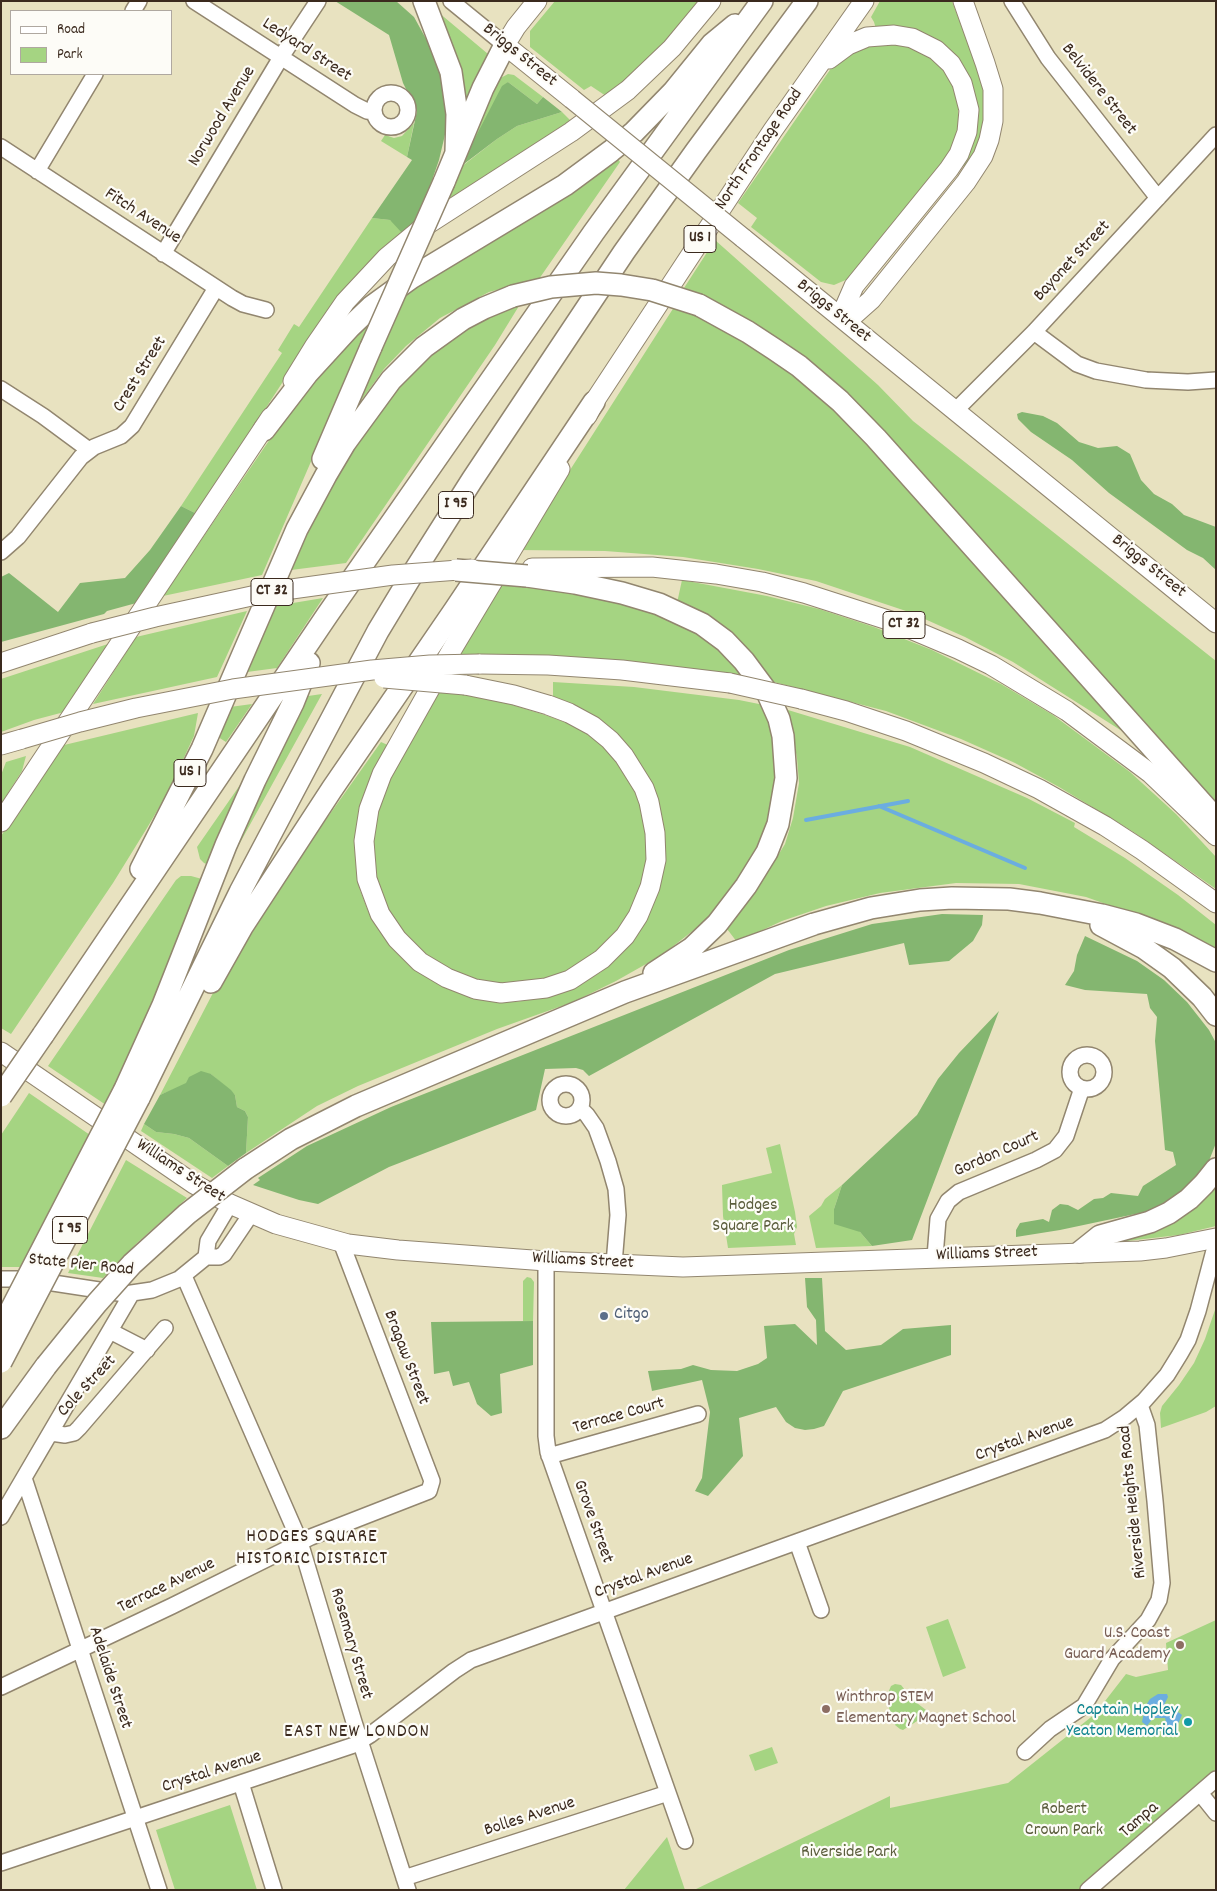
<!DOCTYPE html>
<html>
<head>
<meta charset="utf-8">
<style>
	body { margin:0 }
	#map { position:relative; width:1217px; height:1891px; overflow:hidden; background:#e8e2c0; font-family:Dekko,sans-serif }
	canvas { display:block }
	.frame { position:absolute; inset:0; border:2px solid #3b2a1e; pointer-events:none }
	.legend { position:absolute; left:10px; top:10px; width:162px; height:65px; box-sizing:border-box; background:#fdfcf7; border:1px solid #afa8a0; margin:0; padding:6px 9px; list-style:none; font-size:15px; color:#3b2a1e }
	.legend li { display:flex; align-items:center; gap:10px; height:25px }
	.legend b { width:25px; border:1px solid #afa8a0 }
</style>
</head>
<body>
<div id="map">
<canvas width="1217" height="1891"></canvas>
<div class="frame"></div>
<ul class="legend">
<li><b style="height:6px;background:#fff"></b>Road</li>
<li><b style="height:14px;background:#a5d482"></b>Park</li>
</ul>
</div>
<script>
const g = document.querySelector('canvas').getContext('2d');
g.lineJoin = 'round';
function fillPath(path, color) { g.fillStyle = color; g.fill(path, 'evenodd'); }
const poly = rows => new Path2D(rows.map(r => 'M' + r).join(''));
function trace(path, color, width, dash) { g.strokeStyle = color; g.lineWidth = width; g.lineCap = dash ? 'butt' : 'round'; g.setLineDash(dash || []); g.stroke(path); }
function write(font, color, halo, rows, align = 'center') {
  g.font = font + ' Dekko,sans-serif'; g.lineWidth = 4.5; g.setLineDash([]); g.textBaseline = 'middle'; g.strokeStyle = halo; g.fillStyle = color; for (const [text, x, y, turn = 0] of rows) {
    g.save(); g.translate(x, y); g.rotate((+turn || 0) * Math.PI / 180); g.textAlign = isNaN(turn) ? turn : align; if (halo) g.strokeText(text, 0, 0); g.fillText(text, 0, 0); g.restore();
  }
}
fillPath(poly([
	[555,1,700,1,672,36,609,98,591,86,584,90,530,47,530,31],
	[880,1,952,1,980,76,984,96,985,113,982,133,977,148,967,167,962,165,960,65,876,29,874,22,871,17],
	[438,12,488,54,463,115],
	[898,43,920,51,934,60,944,71,955,89,958,107,958,125,954,143,944,163,848,279,834,285,821,282,751,227,757,218,738,203,834,64,845,55,872,44],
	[508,74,514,75,543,97,537,104,508,82,461,167,497,139,517,126,562,112,573,123,440,207,495,81],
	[414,123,407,157,381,141,385,135,394,138,402,136],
	[616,156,620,162,539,279,489,292,440,318,406,346,384,369,352,413,405,286],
	[372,218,390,220,411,230,297,360,197,514,181,506,282,353,278,350,294,324,299,327],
	[715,240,878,385,913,421,1216,661,1216,803,1139,715,1026,596,906,455,844,389,775,336,705,296,684,288],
	[522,301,495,345,346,563,291,570,312,520,334,477,392,391,459,328],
	[676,304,757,346,845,416,1117,722,1122,731,1013,662,965,637,909,612,816,581,758,569,683,557,605,551,519,550],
	[376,311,262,575,163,596,281,423,331,356],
	[682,580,767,596,819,609,874,627,932,650,1001,684,1053,715,1130,772,1176,814,1216,857,1216,889,1132,831,1059,787,1015,763,961,739,886,711,770,681,758,661,737,639,677,603],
	[497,583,521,584,598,597,662,614,704,635,746,676,576,657,457,654],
	[323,598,277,668,247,672,275,606],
	[247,611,217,677,93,704,136,637],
	[111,643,68,711,34,720,1,732,1,679],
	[553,682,634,687,739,700,769,706,778,752,774,816,734,891,704,922,662,955,616,981,573,1002,497,1029,358,1086,317,1106,246,1153,248,1117,245,1111,237,1107,235,1095,211,1074,160,1095,214,991,315,835,381,742,390,746,371,781,359,811,355,844,356,865,360,890,368,911,381,933,395,950,457,991,481,1000,515,1002,547,997,570,990,601,972,623,952,646,920,651,792,553,698],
	[436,691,459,693,500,701,548,716,572,725,600,742,620,765,638,792,644,815,647,853,646,868,638,895,622,927,580,967,525,985,476,984,416,952,380,903,371,860,379,795],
	[322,694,230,861,213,867,204,863,200,859,197,847,301,697],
	[252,704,226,742,218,737,230,707],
	[788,710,910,747,1027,798,1075,823,1074,827,1125,858,1178,895,1216,925,1216,955,1148,919,1086,897,1019,884,956,883,880,893,826,906,782,921,737,942,724,925,758,888,785,844,793,818,799,783,797,758],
	[198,713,194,736,167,794,147,828,113,883,11,1034,1,1028,1,836,60,746],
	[26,756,22,771,1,804,1,775,6,762],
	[181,876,191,876,202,879,209,887,106,1105,48,1066,176,880],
	[29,1093,90,1135,23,1267,1,1267,1,1135],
	[144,1124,156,1132,174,1134,189,1138,228,1166,212,1178,141,1131],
	[780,1144,795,1212,797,1227,794,1234,796,1245,728,1248,723,1216,722,1185,772,1173,766,1148],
	[126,1160,187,1198,137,1243,103,1278,68,1273],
	[1216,1180,1216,1226,1179,1235,1127,1241,1126,1236],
	[842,1185,834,1209,860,1232,872,1246,816,1248,809,1216,821,1206,825,1199],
	[527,1277,531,1278,534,1282,533,1321,523,1321,523,1281],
	[1216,1307,1216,1406,1206,1412,1161,1428,1160,1413,1162,1406,1179,1385,1194,1363,1205,1339],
	[948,1619,966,1668,943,1677,926,1627],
	[1216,1620,1216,1769,1142,1837,1130,1842,1125,1852,1080,1890,694,1890,890,1796,890,1808,1008,1783,1095,1714,1126,1674,1136,1677,1168,1670,1166,1643],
	[895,1684,901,1685,913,1700,926,1710,925,1716,903,1730,900,1729,895,1725,888,1705,888,1693,891,1686],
	[772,1747,778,1763,755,1771,749,1755],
	[230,1805,257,1890,175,1890,156,1830],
	[667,1837,685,1890,624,1890]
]), '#a5d482');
fillPath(poly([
	[335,1,396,1,414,17,435,55,445,86,448,122,439,160,428,192,411,230,402,233,390,220,372,218,412,160,407,157,417,111,403,83,389,35],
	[508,82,537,104,543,97,562,112,517,126,497,139,460,167,502,86],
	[1022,412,1043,416,1057,423,1079,442,1098,448,1117,446,1130,454,1141,480,1154,494,1172,504,1184,515,1216,527,1216,570,1203,558,1187,550,1109,493,1072,460,1031,432,1018,419,1017,414],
	[181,506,197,514,140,602,107,611,104,614,1,642,1,577,9,573,58,612,80,583,125,578,150,550],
	[942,914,983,915,982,925,973,941,949,961,909,965,904,943,775,974,589,1076,583,1070,576,1068,545,1069,536,1110,389,1167,318,1204,299,1200,253,1185,260,1180,258,1178,307,1146,391,1107,789,950,872,924],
	[1085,936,1137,961,1164,980,1187,1002,1209,1030,1216,1043,1216,1143,1207,1166,1187,1190,1165,1206,1140,1213,1060,1230,1016,1237,1016,1230,1020,1223,1043,1219,1049,1222,1052,1210,1060,1204,1068,1205,1078,1210,1094,1199,1103,1198,1111,1193,1138,1196,1143,1186,1176,1165,1173,1152,1165,1150,1155,1041,1157,1017,1150,1008,1147,994,1085,990,1065,985,1074,971,1077,955],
	[999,1011,912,1240,872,1246,860,1232,834,1224,834,1209,842,1185,917,1115,938,1079,959,1053],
	[201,1071,211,1074,231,1090,235,1095,237,1107,245,1111,248,1117,246,1153,228,1166,189,1138,174,1134,156,1132,144,1124,160,1095,186,1083,189,1077],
	[805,1278,822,1278,825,1331,846,1350,881,1345,903,1329,951,1325,951,1355,843,1391,824,1426,814,1429,805,1430,795,1428,786,1422,776,1407,739,1418,743,1456,708,1496,695,1491,702,1478,710,1412,702,1380,652,1391,648,1371,681,1369,693,1365,711,1370,737,1371,758,1364,767,1358,764,1326,795,1324,817,1345,816,1320,807,1307],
	[533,1321,533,1365,500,1374,502,1413,491,1416,477,1404,469,1382,453,1386,449,1371,434,1374,431,1322]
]), '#84b670');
fillPath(poly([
	[1158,1694,1167,1694,1168,1697,1163,1707,1168,1716,1178,1712,1182,1715,1173,1735,1171,1736,1169,1733,1165,1718,1153,1718,1147,1726,1142,1722,1145,1707,1150,1699]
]), '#6bade0');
trace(poly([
	[879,806,1025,868],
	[806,820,908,801]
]), '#6bade0', 4);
const minor = poly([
	[194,1,355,105,367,111,374,112],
	[451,1,505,45],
	[1012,1,1048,58,1158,198],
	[133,11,139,1],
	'374 110a17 17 0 1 1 34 0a17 17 0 1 1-34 0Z',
	[1,147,232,298,243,304,266,310],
	[37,171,95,74],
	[163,254,283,54,318,1],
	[1034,332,1077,364,1096,371,1146,380,1188,382,1216,380],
	[1,389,43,416,89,450],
	[955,411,1034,332,1216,135],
	[1,552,18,537,81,457,94,447,121,436,132,426,216,288],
	'1070 1072a17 17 0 1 1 34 0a17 17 0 1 1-34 0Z',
	'550 1100a16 16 0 1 1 32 0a16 16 0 1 1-32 0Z',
	[580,1108,587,1115,596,1128,608,1161,616,1189,618,1215,614,1264],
	[206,1257,208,1241,230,1204],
	[935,1257,938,1219,948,1201,959,1192,1036,1160,1055,1150,1066,1136,1082,1088],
	[546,1261,546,1436,548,1452,685,1841],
	[184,1276,300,1542,354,1722,408,1890],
	[1,1279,27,1279,125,1294,152,1290,179,1279,206,1257,219,1257,224,1254,251,1214],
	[110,1331,147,1350],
	[51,1433,65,1435,74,1433,79,1428,165,1328],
	[549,1456,698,1414],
	[24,1478,159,1890],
	[1,1517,132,1293],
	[797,1542,821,1610],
	[1,1687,172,1606,311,1537,429,1491,432,1481,341,1242],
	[1025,1752,1050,1729,1084,1706,1112,1659,1148,1620,1159,1600,1162,1583,1155,1501,1147,1425,1140,1405],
	[241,1783,274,1890],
	[1200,1793,1216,1813],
	[1,1863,354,1745,370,1735,454,1671,471,1660,1105,1430,1125,1417,1144,1401,1167,1375,1180,1354,1188,1340,1198,1311,1216,1243],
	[404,1878,668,1793],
	[1088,1890,1216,1779]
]);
const major = poly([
	[537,1,516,27,505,45,572,99],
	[829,59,848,45,867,37,894,35,912,38,936,50,951,64,962,83,969,110,967,132,959,154,949,169,854,286,844,309,844,320,853,316,871,300,966,182,983,156,989,140,993,121,993,89,985,63,963,1],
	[743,238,1216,623],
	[293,381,314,347,345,302,387,257,422,228,571,132,628,90,672,48,711,1],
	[587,416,594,402,773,130,864,1],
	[532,568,652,567,716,574,762,582,804,593,894,622,958,649,991,665,1067,711,1150,773,1216,836],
	[1,663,92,633],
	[479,664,548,665,622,670,730,683],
	[465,685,514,695,548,705,569,713,593,726,610,740,624,756,644,788,649,802,655,833,656,860,650,887,638,916,625,936,602,959,570,980,546,988,501,993,475,989,447,978,420,962,397,939,380,914,367,879,364,841,369,809,382,774,454,646,560,469],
	[801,699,846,711,906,731,984,763,1039,789,1105,826,1142,850,1216,903],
	[1,745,22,739],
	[1,822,271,417],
	[1,1052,194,1184,230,1204,276,1224,348,1244,398,1250,546,1261,683,1267,1140,1251,1166,1248,1216,1238]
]);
const highway = poly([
	[424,1,451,72,457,114,456,152],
	[444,182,483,88,505,45],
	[699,305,748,332,774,349,799,366,840,401,876,438,1216,819],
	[264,430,307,374,350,327,371,307,411,278,565,185,611,151,634,132,673,92,712,44,735,25],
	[323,459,371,347],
	[527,576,575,583,622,593,659,604,702,624,725,641,744,661,767,692,779,719,783,736,786,778,778,824,767,852,746,886,717,924,692,948,654,973],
	[141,869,202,749,297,529,326,475,345,443,391,380,424,347,463,319,484,308,513,296],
	[1101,925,1144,948,1172,968,1202,997,1216,1015],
	[211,982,242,927,332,789,454,611,594,402],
	[43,1035,328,614,594,232,762,1],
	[125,1089,163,1005,226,845,255,780,293,703,309,663],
	[139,1098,240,892,378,631,410,578,472,480,624,252,696,151,807,1],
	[245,1169,291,1139,356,1106,625,992,814,924,871,908,920,900,952,898,1009,899,1040,903,1102,915,1136,924,1175,939,1216,961],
	[1080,1252,1100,1236,1150,1222,1169,1213,1189,1199,1204,1184,1216,1169],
	[1,1428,46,1366]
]);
trace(minor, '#92866f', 18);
trace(major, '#92866f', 21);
trace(highway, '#92866f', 24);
trace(minor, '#fff', 15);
trace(major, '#fff', 19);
trace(highway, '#fff', 21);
const majorBridge = poly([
	[572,99,743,238],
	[92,633,155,617,270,592,393,575,472,569],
	[384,678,465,685],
	[730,683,801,699],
	[22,739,80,722,136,708,233,689,372,670,430,665,479,664]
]);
const highwayBridge = poly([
	[513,296,551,287,596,283,621,285,652,290,699,305],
	[371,347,444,182],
	[456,570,527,576],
	[1,1096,43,1035],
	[1,1329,125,1089],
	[1,1362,139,1098],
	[46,1366,97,1303,132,1264,187,1214,245,1169]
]);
trace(majorBridge, '#92866f', 21, []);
trace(highwayBridge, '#92866f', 24, []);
trace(majorBridge, '#fff', 19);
trace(highwayBridge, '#fff', 21);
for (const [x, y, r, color] of [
	[604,1316,5,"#5c6f8a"],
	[1180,1645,5,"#8d6e63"],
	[826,1709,5,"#8d6e63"],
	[1188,1722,5,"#0f9aa8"]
]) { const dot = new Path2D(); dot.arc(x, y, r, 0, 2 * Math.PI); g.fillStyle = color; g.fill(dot); trace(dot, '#fdfcf7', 2); }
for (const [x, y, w] of [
	[700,239,32],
	[456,505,35],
	[272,592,42],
	[904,625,42],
	[190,773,32],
	[70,1230,35]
]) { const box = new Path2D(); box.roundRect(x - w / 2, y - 13.5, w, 27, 4); g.fillStyle = '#fdfcf7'; g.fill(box); trace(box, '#3b2a1e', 1); }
write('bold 16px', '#3b2a1e', null, [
	["US 1",700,239],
	["I 95",456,505],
	["CT 32",272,592],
	["CT 32",904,625],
	["US 1",190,773],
	["I 95",70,1230]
]);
write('18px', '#3b2a1e', '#fdfcf7', [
	["Ledyard Street",306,51,33],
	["Briggs Street",519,56,39],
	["Belvidere Street",1098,90,52],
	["Norwood Avenue",223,117,-59],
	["North Frontage Road",760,150,-56],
	["Fitch Avenue",142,217,33],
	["Bayonet Street",1073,262,-47],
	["Briggs Street",833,312,39],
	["Crest Street",141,375,-58],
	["Briggs Street",1148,567,39],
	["Gordon Court",997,1155,-24],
	["Williams Street",180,1172,33],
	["Williams Street",987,1255,-2],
	["Williams Street",583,1262,3],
	["State Pier Road",81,1266,6],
	["Bragaw Street",405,1358,69],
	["Cole Street",88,1387,-47],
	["Terrace Court",619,1417,-16],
	["Crystal Avenue",1025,1440,-20],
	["Riverside Heights Road",1134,1502,-96],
	["Grove Street",592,1522,70],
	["Crystal Avenue",644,1577,-20],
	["Terrace Avenue",167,1587,-26],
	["Rosemary Street",350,1644,74],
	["Adelaide Street",109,1678,72],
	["Crystal Avenue",212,1773,-18],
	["Bolles Avenue",530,1818,-18],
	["Tampa",1140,1821,-41]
]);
write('18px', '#5b5d3c', '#fdfcf7', [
	["Hodges",753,1207],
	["Square Park",753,1228],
	["Robert",1064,1811],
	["Crown Park",1064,1832],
	["Riverside Park",849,1854]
]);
write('18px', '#4e5e75', '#fdfcf7', [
	["Citgo",614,1316]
], 'left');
write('18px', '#785e54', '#fdfcf7', [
	["U.S. Coast",1170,1635],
	["Guard Academy",1170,1656],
	["Winthrop STEM",836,1699,"left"],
	["Elementary Magnet School",836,1720,"left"]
], 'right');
write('18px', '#0d838f', '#fdfcf7', [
	["Captain Hopley",1178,1712],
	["Yeaton Memorial",1178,1733]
], 'right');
g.letterSpacing = '1px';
write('19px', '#3b2a1e', '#fdfcf7', [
	["HODGES SQUARE",312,1538],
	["HISTORIC DISTRICT",312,1560],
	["EAST NEW LONDON",357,1733]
]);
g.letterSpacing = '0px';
</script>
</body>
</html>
